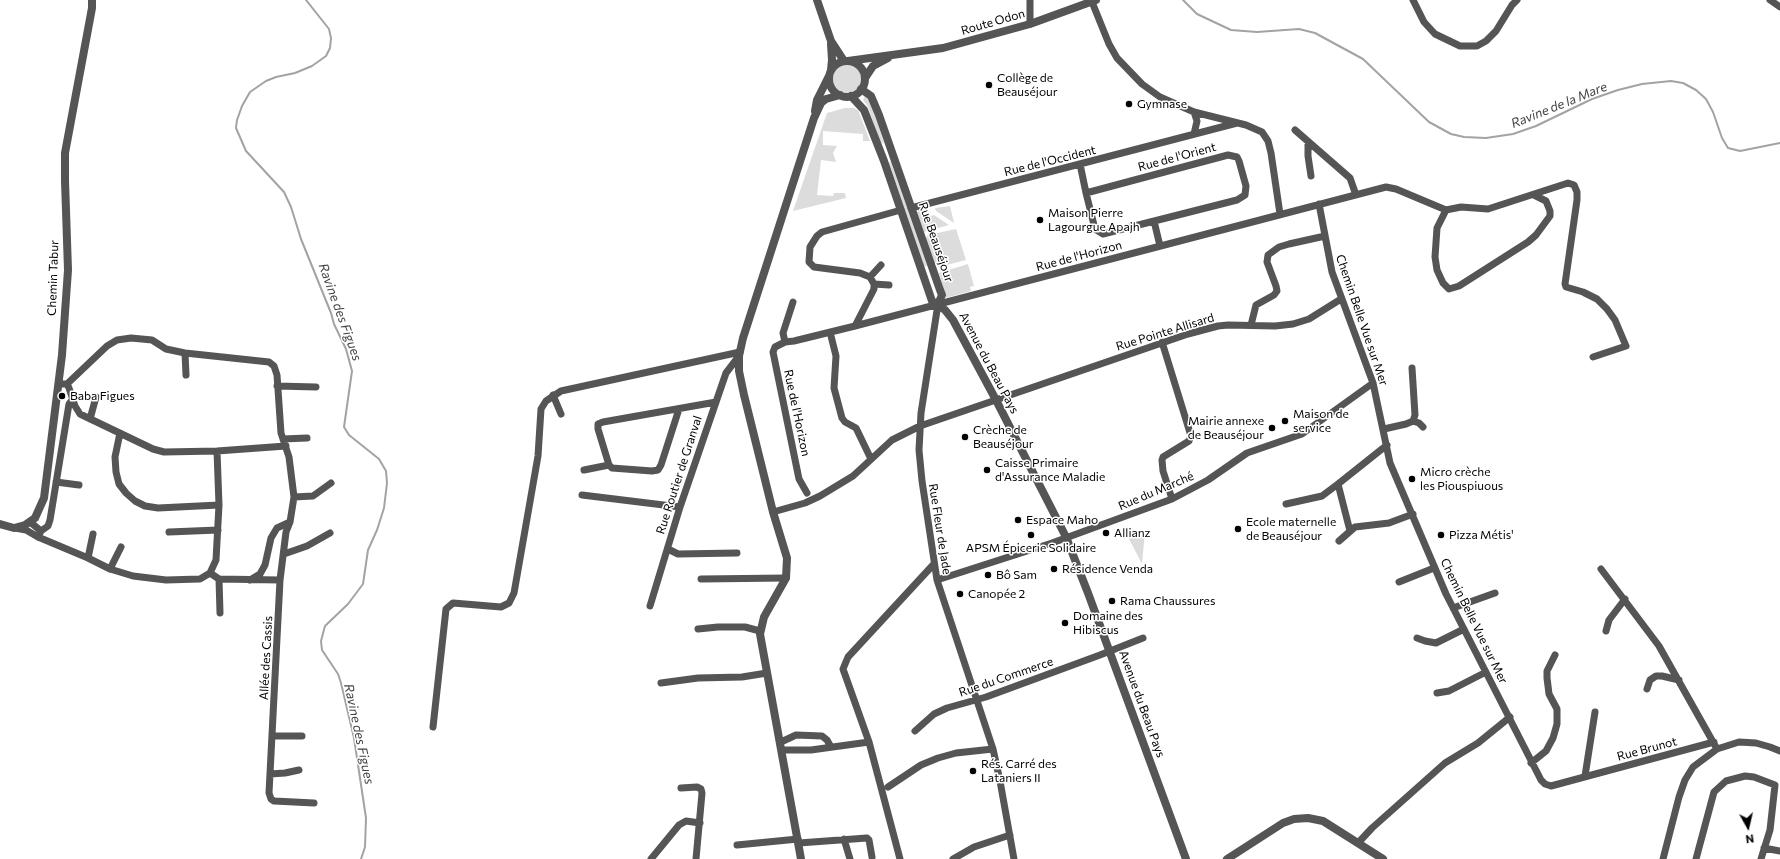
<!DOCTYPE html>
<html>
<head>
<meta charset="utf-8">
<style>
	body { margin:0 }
	#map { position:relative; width:1780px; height:859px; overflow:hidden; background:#fff; font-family:Commissioner,sans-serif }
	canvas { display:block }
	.north { position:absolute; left:1728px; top:807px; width:40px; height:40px; -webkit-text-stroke:3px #fff; paint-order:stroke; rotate:172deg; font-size:11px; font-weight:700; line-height:16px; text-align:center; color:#000 }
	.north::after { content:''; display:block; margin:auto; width:14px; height:18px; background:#000; clip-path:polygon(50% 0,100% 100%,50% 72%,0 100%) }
</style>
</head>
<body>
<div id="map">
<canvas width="1780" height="859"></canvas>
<div class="north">N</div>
</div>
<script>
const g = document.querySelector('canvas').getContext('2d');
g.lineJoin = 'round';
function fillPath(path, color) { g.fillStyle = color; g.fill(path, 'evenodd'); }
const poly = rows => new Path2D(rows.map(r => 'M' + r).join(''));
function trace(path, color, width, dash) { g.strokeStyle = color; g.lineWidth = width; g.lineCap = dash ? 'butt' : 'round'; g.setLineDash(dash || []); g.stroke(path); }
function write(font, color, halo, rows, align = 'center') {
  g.font = font + ' Commissioner,sans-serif'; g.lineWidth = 3; g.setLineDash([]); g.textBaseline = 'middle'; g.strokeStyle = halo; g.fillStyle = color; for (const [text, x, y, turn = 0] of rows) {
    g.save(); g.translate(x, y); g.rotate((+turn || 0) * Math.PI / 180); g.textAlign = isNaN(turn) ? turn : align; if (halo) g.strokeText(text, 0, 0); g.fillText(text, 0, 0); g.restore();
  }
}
fillPath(poly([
	'833 79a14 14 0 1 1 28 0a14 14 0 1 1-28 0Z',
	[865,96,873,106,884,144,880,142,868,107,863,100],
	[845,108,853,108,858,110,870,141,863,141,863,134,823,131,823,145,837,146,833,153,836,162,821,160,817,195,833,196,834,193,845,193,846,198,793,211,827,113],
	[890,162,891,162,927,265,926,266,924,266,889,163],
	[930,206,928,209,922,212,924,218,934,215,949,225,924,232,917,213,919,209],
	[950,206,954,223,936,211,935,208],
	[956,229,966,260,939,267,935,265,926,238,928,235],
	[968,264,974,286,970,287,971,291,946,298,939,273],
	[1145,531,1142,564,1128,537]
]), '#dcdcdc');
trace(poly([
	[306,0,329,29,331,38,330,48,326,56,312,66,295,73,276,77,266,81,250,92,242,106,237,120,236,128,246,151,284,192,291,207,301,239,331,313,334,324,346,349,352,371,344,427,349,435,379,459,386,471,387,483,384,508,377,530,368,550,363,584,348,604,325,626,321,641,322,650,338,674,341,683,354,738,366,818,365,847,361,859],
	[1183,0,1197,14,1231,30,1257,32,1299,29,1315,33,1363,59,1429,122,1451,134,1464,137,1486,138,1513,134,1536,126,1592,99,1618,90,1642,84,1671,81,1683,83,1696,90,1706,99,1713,112,1722,138,1728,148,1740,151,1780,143]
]), '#a3a3a3', 2);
trace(poly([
	[1030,0,1030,24],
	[1413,0,1424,22,1435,34,1460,46,1477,46,1486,41,1496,31,1512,5,1517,0],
	[1770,0,1780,7],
	[1092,2,1109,44,1117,58,1142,84,1160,97,1194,112,1246,125,1262,132,1268,141,1271,153,1280,214],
	[1194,112,1197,121,1194,134],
	[1295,130,1350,178,1356,195],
	[1308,142,1308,156,1311,176],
	[1080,164,1086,193,1228,155,1237,157,1239,161,1246,186,1245,195,1237,200,1103,234,1095,229,1086,193],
	[1319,204,1332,272,1373,383,1390,463,1446,594,1541,780,1545,784,1551,786,1714,742],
	[911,208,1237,123],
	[1446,210,1437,228,1435,257,1437,270,1443,283,1449,289,1459,286,1528,242,1536,235,1550,216,1550,211,1546,201,1534,195],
	[1154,221,1160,246],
	[870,277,881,265],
	[874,284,889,285],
	[938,304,921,413,919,450,922,481,937,580,993,749,1000,781,1014,859],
	[1251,325,1256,305,1274,295,1277,291,1276,286,1267,262,1268,255,1279,247,1289,244,1325,236],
	[855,326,874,289,874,284,870,277,860,273,814,267,809,262,810,247,817,236,822,232,901,210],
	[830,332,836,356,834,388,842,418,845,422,856,428,871,459],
	[785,342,783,333,793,302],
	[1162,342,1191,436,1189,441,1163,457,1162,460,1163,471,1172,499],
	[185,353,186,375],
	[62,384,67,384,69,388,75,406,80,414,153,449,164,452,217,451,286,446],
	[67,384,107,346,117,340,131,338,152,340,166,349,185,353,269,362,274,366,277,375,281,433,289,457,294,497,290,522,286,532,280,580,269,793,271,799,274,801,314,803],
	[277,386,316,387],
	[553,395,561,414],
	[90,419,96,397],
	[1413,421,1419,423,1423,427],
	[1384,429,1406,424,1413,421,1415,415,1412,368],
	[120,433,115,457,116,472,119,484,126,493,135,501,145,506,158,508,219,505],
	[283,439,307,438],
	[609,465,598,429,598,424,603,422,716,402],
	[584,470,609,465,612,468,652,471,658,470,661,465,679,409],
	[56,482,79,485],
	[807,493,799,479,773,352,775,347,785,342,794,341,855,326,1386,187,1396,189,1446,210,1461,207,1488,209,1568,183,1574,185,1577,192,1577,200,1565,284,1566,287,1583,292,1597,299,1607,309,1615,320,1626,346,1593,357],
	[582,495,680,507],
	[294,497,313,496,331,483],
	[1286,504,1322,496,1338,484],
	[773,512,805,503,820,496,853,476,892,440,920,426,1188,334,1218,326,1228,325,1275,326,1293,324,1309,319,1341,299],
	[30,522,41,531],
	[15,528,26,530,38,537,88,558,110,569,133,576,166,580,200,579,210,573,216,560,219,505,217,451],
	[1350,531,1338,484,1387,445],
	[169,532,218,530],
	[38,537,41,531,48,526,50,520,69,404,72,400],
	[1339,541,1355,527,1389,523,1413,514],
	[668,549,678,554,737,553],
	[284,554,307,546,330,533],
	[88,558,93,534],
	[110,569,121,547],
	[1601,569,1659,646,1717,749],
	[210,573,219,579,280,580],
	[219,579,220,613],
	[701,579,786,578],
	[250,580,260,574,265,565,271,538,277,528,290,522],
	[937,580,1052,543,1172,499,1208,480,1247,453,1302,434,1373,383],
	[1399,582,1434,568],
	[650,606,680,507,716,402,726,373,739,356],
	[1453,608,1495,593],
	[698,629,718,627,745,627,760,631],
	[1606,631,1609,620,1625,599],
	[1417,638,1425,641,1436,643,1464,629],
	[661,683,698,678,742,677,767,673],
	[1647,689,1650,680,1656,676,1662,676,1679,680],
	[1437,693,1449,691,1486,672],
	[433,727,446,609,453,603,501,607,509,603,514,593,538,456,541,409,546,401,561,391,740,352],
	[915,731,934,714,947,708,986,697,1100,655,1143,638],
	[273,736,302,736],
	[781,742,796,735,822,736,827,740,831,747],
	[782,750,811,750,869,742],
	[1531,763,1546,751,1553,738,1557,724,1557,709,1549,694,1547,678,1547,671,1555,655],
	[270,774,285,773,299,770],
	[1585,776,1595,712],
	[888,787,921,765,938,758,956,753,993,749],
	[681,788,697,787,701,789,702,793,696,859],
	[844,839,850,859],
	[799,843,867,838,869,840,872,857],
	[1358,843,1372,828,1445,763,1478,743,1510,717],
	[737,845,798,839],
	[1764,848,1780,851],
	[651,859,679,825,686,821,700,823],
	[900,859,869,742,843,669,848,657,933,565],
	[953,859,974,847,1010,835],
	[1663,859,1679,797,1685,780,1693,767,1717,749,1739,742,1756,743,1770,747,1780,751],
	[1696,859,1714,792,1726,781,1745,776,1754,777,1775,785,1770,830,1761,859]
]), '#555', 7);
trace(poly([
	[817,0,831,41,844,61],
	[831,44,832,60,831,70],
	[848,61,943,48,1030,24,1096,0],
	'829 79a18 18 0 1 1 36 0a18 18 0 1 1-36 0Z',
	[865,78,873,66,888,58],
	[861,89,871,96,879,115,940,290,942,295,938,304],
	[851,96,864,110,884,161,932,301,945,310,953,320,996,400,1066,537,1088,593,1186,859],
	[815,111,817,100,829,76],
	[0,524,14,528,25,525,35,518,44,498,62,355,68,270,65,181,65,153,92,8,92,0],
	[801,859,760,634,764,617,786,578,787,558,773,512,744,395,739,371,739,356,743,338,814,118,821,103,826,99,840,95],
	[1227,859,1283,823,1294,819,1308,818,1323,821,1383,859]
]), '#555', 8);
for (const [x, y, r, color] of [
	[989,85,4,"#000"],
	[1129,104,4,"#000"],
	[1040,220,4,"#000"],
	[62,396,4,"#000"],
	[1285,421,4,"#000"],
	[1272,428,4,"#000"],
	[965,437,4,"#000"],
	[987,470,4,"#000"],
	[1412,479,4,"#000"],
	[1018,520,4,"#000"],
	[1238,529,4,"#000"],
	[1106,533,4,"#000"],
	[1031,535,4,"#000"],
	[1441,535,4,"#000"],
	[1054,569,4,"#000"],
	[988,575,4,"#000"],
	[960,594,4,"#000"],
	[1112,601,4,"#000"],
	[1065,623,4,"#000"],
	[973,771,4,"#000"]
]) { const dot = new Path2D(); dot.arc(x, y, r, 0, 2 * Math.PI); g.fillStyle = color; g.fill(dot); trace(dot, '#fff', 1.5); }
write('12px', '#000', '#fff', [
	["Route Odon",993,22,-16],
	["Rue de l'Orient",1177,157,-15],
	["Rue de l'Occident",1050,161,-14],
	["Rue Beauséjour",936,242,71],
	["Rue de l'Horizon",1079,256,-15],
	["Chemin Tabur",53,278,-88],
	["Chemin Belle Vue sur Mer",1362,320,71],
	["Rue Pointe Allisard",1165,332,-17],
	["Avenue du Beau Pays",989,363,62],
	["Rue de l'Horizon",797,413,78],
	["Rue Routier de Granval",679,475,-72],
	["Rue du Marché",1156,491,-23],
	["Rue Fleur de Jade",940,529,81],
	["Chemin Belle Vue sur Mer",1474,621,64],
	["Allée des Cassis",266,658,-87],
	["Rue du Commerce",1006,677,-19],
	["Avenue du Beau Pays",1142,704,70],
	["Rue Brunot",1647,749,-15]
]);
write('12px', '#000', '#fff', [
	["Collège de",997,78],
	["Beauséjour",997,92],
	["Gymnase",1137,104],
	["Maison Pierre",1048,213],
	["Lagourgue Apajh",1048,227],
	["Baba Figues",70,396],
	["Maison de",1293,414],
	["service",1293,428],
	["Mairie annexe",1264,421,"right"],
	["de Beauséjour",1264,435,"right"],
	["Crèche de",973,430],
	["Beauséjour",973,444],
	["Caisse Primaire",995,463],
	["d'Assurance Maladie",995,477],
	["Micro crèche",1420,472],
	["les Piouspiuous",1420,486],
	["Espace Maho",1026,520],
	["Ecole maternelle",1246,522],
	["de Beauséjour",1246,536],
	["Allianz",1114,533],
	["Pizza Métis'",1449,535],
	["APSM Épicerie Solidaire",1031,548,"center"],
	["Résidence Venda",1062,569],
	["Bô Sam",996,575],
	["Canopée 2",968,594],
	["Rama Chaussures",1120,601],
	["Domaine des",1073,616],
	["Hibiscus",1073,630],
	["Rés. Carré des",981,764],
	["Lataniers II",981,778]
], 'left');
write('italic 13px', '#444', '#fff', [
	["Ravine de la Mare",1559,105,-22],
	["Ravine des Figues",340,312,70],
	["Ravine des Figues",359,734,78]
]);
</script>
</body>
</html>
